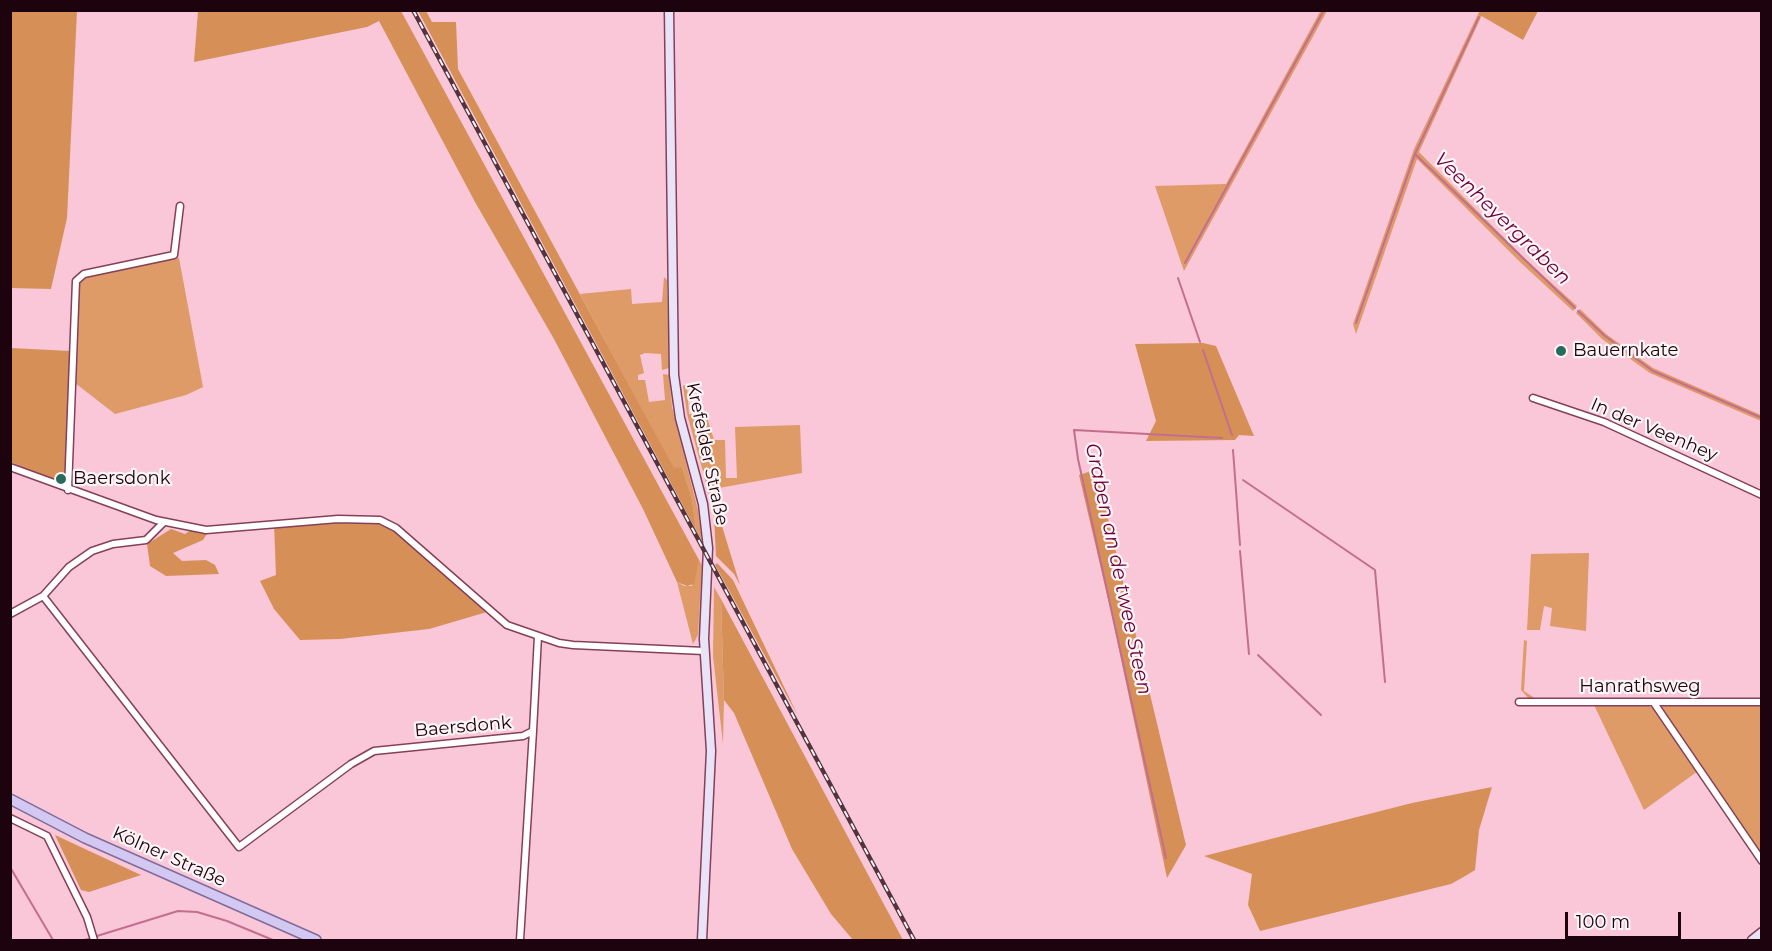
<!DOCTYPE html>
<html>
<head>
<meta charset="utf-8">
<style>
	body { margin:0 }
	#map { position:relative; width:1772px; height:951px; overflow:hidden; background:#f9c7d7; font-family:Montserrat,sans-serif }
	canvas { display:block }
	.frame { position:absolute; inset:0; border:12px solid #1c030d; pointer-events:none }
	.scale { position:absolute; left:1565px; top:912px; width:116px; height:27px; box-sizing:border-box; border:3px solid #1c030d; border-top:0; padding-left:8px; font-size:18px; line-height:21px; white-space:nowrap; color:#1c030d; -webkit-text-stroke:4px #fef5f7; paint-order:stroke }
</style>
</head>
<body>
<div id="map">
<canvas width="1772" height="951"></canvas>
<div class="frame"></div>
<div class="scale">100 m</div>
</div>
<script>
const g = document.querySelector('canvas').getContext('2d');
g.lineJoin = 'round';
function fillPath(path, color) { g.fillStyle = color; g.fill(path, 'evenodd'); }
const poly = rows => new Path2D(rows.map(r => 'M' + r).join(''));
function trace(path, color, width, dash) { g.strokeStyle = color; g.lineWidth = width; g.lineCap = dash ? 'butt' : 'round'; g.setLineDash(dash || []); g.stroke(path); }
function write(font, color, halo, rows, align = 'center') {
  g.font = font + ' Montserrat,sans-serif'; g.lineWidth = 4.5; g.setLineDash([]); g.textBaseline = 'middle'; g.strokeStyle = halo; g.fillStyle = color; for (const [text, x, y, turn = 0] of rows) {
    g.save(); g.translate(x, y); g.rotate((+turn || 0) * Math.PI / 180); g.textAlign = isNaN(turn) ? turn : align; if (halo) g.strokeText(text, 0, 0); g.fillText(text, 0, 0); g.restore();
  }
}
fillPath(poly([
	[1321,10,1327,11,1184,271,1155,186,1226,184],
	[1478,14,1482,15,1419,152,1524,258,1577,306,1573,311,1520,262,1417,159,1356,334,1353,324,1414,149],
	[179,258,203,387,186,395,115,414,75,383,78,284,84,277],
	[664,277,667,280,669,368,662,370,661,354,645,353,640,355,644,373,638,375,638,380,645,380,649,402,665,400,663,374,669,375,672,407,698,510,702,541,696,530,692,499,682,467,674,469,580,294,631,289,632,304,662,302],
	[1580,309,1606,334,1653,368,1761,415,1761,421,1650,373,1602,339,1576,313],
	[687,384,689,414,706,414,714,440,725,440,726,478,737,478,735,427,800,425,802,473,708,490,687,414,683,386],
	[1589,553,1586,631,1550,626,1552,608,1544,606,1540,630,1527,630,1531,554],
	[699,560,702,565,698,635,693,644,677,582,684,586,692,586],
	[714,587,721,599,724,700,723,744,713,656],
	[1524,640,1527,641,1524,691,1539,701,1530,700,1521,690],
	[1594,705,1649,706,1656,710,1698,771,1644,810],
	[1761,705,1761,857,1661,709,1663,706]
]), '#de9a67');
fillPath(poly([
	[11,10,77,11,67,218,51,289,11,288],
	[198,11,401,11,699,560,694,584,687,586,677,582,643,509,554,339,475,202,379,21,367,27,194,62],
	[418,11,426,11,432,22,456,22,458,69,674,468,682,467,692,499,696,530],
	[1480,11,1480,10,1538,11,1523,40,1478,14],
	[1203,343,1216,346,1254,436,1239,435,1235,440,1146,441,1156,421,1135,344],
	[11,348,70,351,69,488,11,462],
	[1094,470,1101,489,1186,845,1167,878,1112,616,1079,475],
	[708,490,711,490,740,585,734,574,716,556,714,516],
	[337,520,381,522,396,528,487,612,429,629,340,639,300,640,274,609,260,581,276,575,274,524],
	[171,529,185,534,192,529,208,532,203,540,173,553,182,561,206,560,215,565,219,574,166,576,150,566,147,544],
	[717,563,733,580,798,716,715,565],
	[721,599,723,603,903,940,853,940,831,914,792,849,734,713,724,700],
	[1492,787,1479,830,1475,870,1467,875,1451,884,1260,931,1248,905,1252,874,1204,856,1412,803],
	[55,835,141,875,89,892,81,890]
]), '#d78f58');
trace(poly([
	[1470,10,1471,11],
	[1479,17,1415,154,1575,308],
	[1185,263,1324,10],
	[1178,278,1200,342],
	[1578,311,1605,336,1653,371,1762,418],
	[1356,323,1415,154],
	[1203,350,1232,435],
	[1233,450,1240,545],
	[1243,480,1375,570,1385,682],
	[1240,551,1249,654],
	[1258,655,1321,715],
	[1166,858,1078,459,1074,430,1222,438],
	[10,867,53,940],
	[97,936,178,911,197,912,227,921,273,940],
	[84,940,89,939]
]), '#c36e8e', 2);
const street = poly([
	[1533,398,1604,422,1762,495],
	[10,467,156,520,206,530,338,519,380,520,396,528,507,625,559,643,573,645,704,651],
	[68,490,76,281,84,274,174,255,180,206],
	[43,596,239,847,351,764,374,751,523,736,533,731,538,636],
	[10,614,43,596,69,567,92,551,113,544,146,540,164,522],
	[1519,702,1762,702],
	[1654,703,1762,861],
	[10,818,47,836,87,917,94,940],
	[520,940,533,731]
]);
const secondary = poly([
	[669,10,674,375,680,418,703,504,708,548,704,639,711,751,702,940],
	[1752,940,1762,932]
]);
const primary = poly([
	[10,799,85,838,316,940]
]);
trace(street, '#853f5a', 9);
trace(secondary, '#853f5a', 11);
trace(primary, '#806b9b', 12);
trace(street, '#fff', 6);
trace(secondary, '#e9e3f8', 8);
trace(primary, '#d3c8f1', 9);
const rail = poly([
	[413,10,914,940]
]);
trace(rail, '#52333f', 4.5);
trace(rail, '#fef5f7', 2, [7]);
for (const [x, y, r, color] of [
	[1561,351,6,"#276b5d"],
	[61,479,6,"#276b5d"]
]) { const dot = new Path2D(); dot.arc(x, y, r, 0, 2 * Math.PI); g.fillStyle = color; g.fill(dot); trace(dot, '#fef5f7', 2); }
write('18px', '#1c030d', '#fef5f7', [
	["Bauernkate",1573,351],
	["Baersdonk",73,479]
], 'left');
write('18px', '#1c030d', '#fef5f7', [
	["In der Veenhey",1654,430,23],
	["Krefelder Straße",707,454,78],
	["Hanrathsweg",1640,687],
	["Baersdonk",463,727,-5],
	["Kölner Straße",169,857,24]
]);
write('italic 20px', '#6b0039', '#fef5f7', [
	["Veenheyergraben",1502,219,44],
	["Graben an de twee Steen",1118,569,78]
]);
</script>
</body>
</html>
